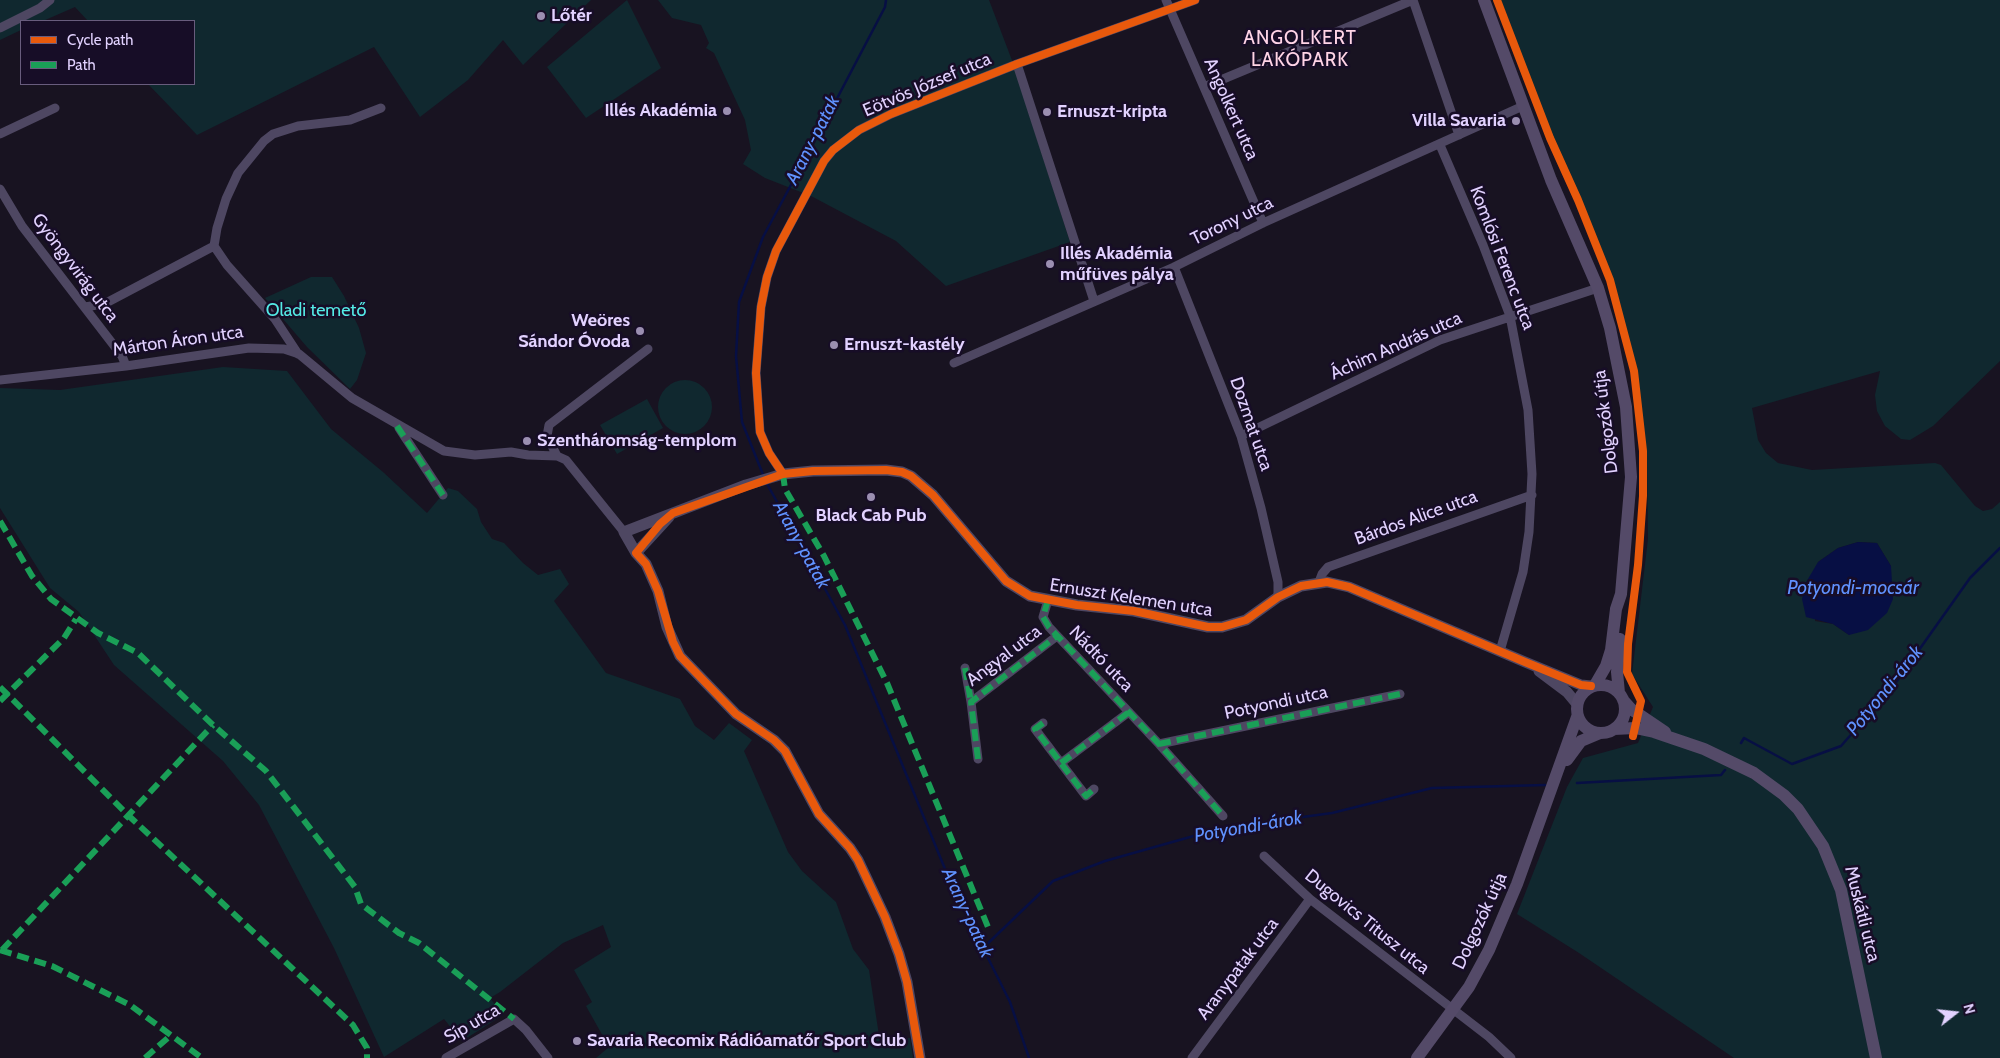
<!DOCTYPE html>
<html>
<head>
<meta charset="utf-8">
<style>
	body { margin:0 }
	#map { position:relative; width:2000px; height:1058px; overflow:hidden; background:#181321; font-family:Cabin,sans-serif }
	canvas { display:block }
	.legend { position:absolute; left:20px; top:20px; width:175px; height:65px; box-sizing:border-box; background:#170d27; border:1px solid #685c7d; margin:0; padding:6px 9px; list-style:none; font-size:15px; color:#e2d2ff }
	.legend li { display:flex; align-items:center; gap:10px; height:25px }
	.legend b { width:25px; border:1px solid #685c7d }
	.north { position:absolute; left:1930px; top:988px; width:50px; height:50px; -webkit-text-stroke:4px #170d27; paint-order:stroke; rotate:74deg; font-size:14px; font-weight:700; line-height:20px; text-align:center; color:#e2d2ff }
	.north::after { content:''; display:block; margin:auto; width:18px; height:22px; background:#e2d2ff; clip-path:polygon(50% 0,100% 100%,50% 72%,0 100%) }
</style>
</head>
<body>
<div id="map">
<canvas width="2000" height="1058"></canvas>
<ul class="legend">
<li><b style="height:6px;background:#e8590c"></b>Cycle path</li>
<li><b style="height:6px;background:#1a9f57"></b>Path</li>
</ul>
<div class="north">N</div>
</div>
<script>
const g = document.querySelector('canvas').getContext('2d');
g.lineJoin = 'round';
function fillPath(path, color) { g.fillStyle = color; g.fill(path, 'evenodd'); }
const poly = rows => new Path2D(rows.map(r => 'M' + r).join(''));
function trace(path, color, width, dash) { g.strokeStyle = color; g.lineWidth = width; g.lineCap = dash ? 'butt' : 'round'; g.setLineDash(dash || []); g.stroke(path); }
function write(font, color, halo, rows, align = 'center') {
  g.font = font + ' Cabin,sans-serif'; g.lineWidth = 5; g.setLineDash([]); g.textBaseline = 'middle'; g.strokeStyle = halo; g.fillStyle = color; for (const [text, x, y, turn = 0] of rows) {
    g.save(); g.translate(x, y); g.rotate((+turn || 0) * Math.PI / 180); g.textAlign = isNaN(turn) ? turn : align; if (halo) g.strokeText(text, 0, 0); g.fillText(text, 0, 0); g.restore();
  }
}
fillPath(poly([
	[0,0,591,0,523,65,503,40,468,80,420,117,374,47,197,135,148,84,194,84,194,21,88,21,75,7,43,21,21,21,21,30,0,40],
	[627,0,661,68,586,118,547,67],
	[658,0,989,0,1013,63,1070,242,946,286,896,241,811,196,765,178,743,164,751,150,745,120,714,53,706,48,709,43,701,25,672,18],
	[1501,0,2000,0,2000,361,1933,426,1910,440,1901,439,1885,426,1877,411,1875,395,1880,371,1752,408,1758,440,1766,453,1778,463,1812,470,1935,463,1941,465,1975,506,1983,511,1992,509,2000,502,2000,1058,1734,1058,1579,953,1517,914,1567,787,1583,758,1638,743,1653,707,1632,674,1648,539,1647,456,1636,376,1613,283,1536,95],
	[1858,542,1877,543,1891,566,1849,635,1833,624,1815,621,1818,562,1838,548],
	[311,277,332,277,344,296,359,328,366,353,357,380,350,389,307,347,265,298],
	[223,367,287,371,331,429,383,472,427,513,448,488,458,491,477,509,481,522,492,539,504,543,523,563,538,575,560,569,569,584,554,601,606,673,680,699,695,726,714,740,729,723,752,740,744,751,788,852,802,871,836,902,853,949,869,970,880,1042,910,1038,913,1058,596,1058,609,1047,586,1006,592,1002,574,970,611,947,603,925,563,943,500,992,490,998,503,1015,462,1041,444,1019,384,1057,334,948,259,805,223,761,114,665,79,612,50,588,0,508,0,388,60,390],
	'658 407a27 27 0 1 1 54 0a27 27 0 1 1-54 0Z',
	[647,399,663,428,617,454,600,425]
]), '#10282f');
fillPath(poly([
	[1858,542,1877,543,1891,566,1893,599,1887,613,1868,630,1849,635,1833,624,1806,617,1802,599,1805,584,1818,562,1838,548]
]), '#070f44');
trace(poly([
	[764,477,742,422,736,356,739,302,763,237,821,129,885,7,886,0],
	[766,482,845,625,952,886,1010,1002,1029,1058],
	[1741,743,1744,738,1792,764,1841,746,1892,688,1970,578,2000,548],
	[1577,783,1721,775,1725,770],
	[983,948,1053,881,1105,861,1222,828,1332,813,1432,788,1545,785]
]), '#070f44', 2.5);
trace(poly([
	[1166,0,1263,223],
	[1413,0,1459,135],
	[0,28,40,8,50,0],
	[1017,64,1094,301],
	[1204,87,1413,0],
	[0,134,55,108],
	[1440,145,1483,245,1510,316,1528,410,1532,474,1529,532,1523,572,1500,651],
	[0,189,22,226,122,356,126,366],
	[1174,267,1241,436,1261,508,1278,582,1278,597],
	[86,307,106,303,214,246],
	[298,354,275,319,227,265,214,246,217,228,226,199,238,173,264,141,273,134,298,126,350,120,381,108],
	[954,363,1174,267,1263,223,1523,106],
	[0,380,126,366,249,348,284,349,299,354,352,398,444,451,475,455,511,452,528,455,557,456,566,460,624,532],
	[399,428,443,495],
	[1241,436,1440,340,1598,288],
	[557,456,547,436,549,425,648,349],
	[783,474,769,453,760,432,756,373,761,307,767,277,776,251,824,161,833,150,859,130,891,114,1017,64,1195,0],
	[1319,582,1322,574,1328,567,1532,495],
	[1048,600,1043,617,1049,627,1159,744,1223,816],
	[965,668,971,702],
	[1043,723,1035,729,1086,796,1094,789],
	[1159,744,1400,694],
	[978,759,971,702,1057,636],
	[1061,763,1129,712],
	[1264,856,1310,899,1489,1037,1511,1058],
	[446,1058,514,1019,526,1030,548,1058],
	[1192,1058,1310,899]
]), '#4e4762', 9);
trace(poly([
	[636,553,669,517],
	[1539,671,1567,692,1577,704],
	[920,1058,907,982,899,954,885,917,858,860,850,848,819,814,785,751,774,740,736,714,680,656,667,627,658,591,646,564,636,553,624,532,746,485,783,474,813,471,886,470,902,472,911,476,933,495,1006,581,1030,596,1077,605,1134,611,1208,627,1222,627,1246,620,1278,597,1301,586,1327,582,1349,587,1525,662,1581,685,1591,686]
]), '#4e4762', 11);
trace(poly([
	[1484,0,1551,180,1598,288,1610,328,1626,407,1631,477,1621,594,1616,609,1611,650,1606,666,1595,685],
	'1577 709a24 24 0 1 1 48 0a24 24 0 1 1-48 0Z',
	[1619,693,1617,672,1620,639],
	[1623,700,1631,709,1665,732],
	[1614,729,1635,728,1654,732,1704,749,1754,773,1784,795,1798,809,1823,846,1841,890,1876,1058],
	[1567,760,1581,741,1600,733],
	[1417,1058,1469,987,1489,950,1517,884,1577,717]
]), '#544a68', 12);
trace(poly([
	[397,426,443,495],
	[783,474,785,489,824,556,887,683,988,927],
	[0,521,32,576,51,599,98,633,138,653,213,725,266,771,355,887,361,904,399,933,419,943,514,1019],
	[1048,600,1043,617,1049,627,1159,744,1223,816],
	[965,668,971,702],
	[0,687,129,816,353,1025,367,1048,367,1058],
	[0,701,64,638,76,619],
	[1043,723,1035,729,1086,796,1094,789],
	[1159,744,1400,694],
	[978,759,971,702,1057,636],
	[1061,763,1129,712],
	[0,950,52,966,130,1005,202,1058],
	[2,950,213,725],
	[145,1058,170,1036]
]), '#1a9f57', 6, [12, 6]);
trace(poly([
	[1497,0,1550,138,1578,200,1610,280,1634,371,1643,451,1643,496,1638,565,1628,644,1627,672,1641,701,1633,736],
	[783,474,769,453,760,432,756,373,761,307,767,277,776,251,824,161,833,150,859,130,891,114,1017,64,1195,0],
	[920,1058,907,982,899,954,885,917,858,860,850,848,819,814,785,751,774,740,736,714,680,656,673,642,658,591,646,564,636,553,660,524,673,513,783,474,813,471,886,470,902,472,911,476,933,495,1006,581,1030,596,1077,605,1134,611,1208,627,1222,627,1246,620,1278,597,1301,586,1327,582,1349,587,1525,662,1581,685,1591,686]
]), '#e8590c', 8);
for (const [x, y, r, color] of [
	[541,16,5,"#9b8fb1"],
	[727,111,5,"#9b8fb1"],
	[1047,112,5,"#9b8fb1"],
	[1516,121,5,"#9b8fb1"],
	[1050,264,5,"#9b8fb1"],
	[640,331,5,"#9b8fb1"],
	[834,345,5,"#9b8fb1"],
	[527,441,5,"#9b8fb1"],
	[871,497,5,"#9b8fb1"],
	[577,1041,5,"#9b8fb1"]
]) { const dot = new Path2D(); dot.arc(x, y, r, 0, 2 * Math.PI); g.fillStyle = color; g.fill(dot); trace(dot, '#170d27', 2); }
write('bold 18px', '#e2d2ff', '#170d27', [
	["Lőtér",551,16],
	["Illés Akadémia",717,111,"right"],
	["Ernuszt-kripta",1057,112],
	["Villa Savaria",1506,121,"right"],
	["Illés Akadémia",1060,254],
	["műfüves pálya",1060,275],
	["Weöres",630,321,"right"],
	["Sándor Óvoda",630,342,"right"],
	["Ernuszt-kastély",844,345],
	["Szentháromság-templom",537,441],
	["Black Cab Pub",871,516,"center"],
	["Savaria Recomix Rádióamatőr Sport Club",587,1041]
], 'left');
write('18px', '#e2d2ff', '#170d27', [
	["Eötvös József utca",927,85,-23],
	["Angolkert utca",1231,109,66],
	["Torony utca",1232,221,-26],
	["Komlósi Ferenc utca",1502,258,69],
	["Gyöngyvirág utca",75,268,53],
	["Márton Áron utca",178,341,-8],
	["Áchim András utca",1396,346,-24],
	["Dolgozók útja",1606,422,-97],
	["Dozmat utca",1251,424,71],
	["Bárdos Alice utca",1416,518,-20],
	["Ernuszt Kelemen utca",1131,598,9],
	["Angyal utca",1004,656,-37],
	["Nádtó utca",1101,659,46],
	["Potyondi utca",1276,703,-12],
	["Muskátli utca",1862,914,76],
	["Dolgozók útja",1480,921,-65],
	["Dugovics Titusz utca",1367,922,39],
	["Aranypatak utca",1238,969,-53],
	["Síp utca",472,1024,-30]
]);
write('18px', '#54eae6', '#170d27', [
	["Oladi temető",316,311]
]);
g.letterSpacing = '1px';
write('19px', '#ffd4e6', '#170d27', [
	["ANGOLKERT",1300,38],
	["LAKÓPARK",1300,60]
]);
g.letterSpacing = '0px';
write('italic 19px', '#6092ff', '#170d27', [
	["Arany-patak",813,140,-63],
	["Arany-patak",801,545,61],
	["Potyondi-mocsár",1853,588],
	["Potyondi-árok",1885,691,-51],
	["Potyondi-árok",1248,827,-10],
	["Arany-patak",967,913,65]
]);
</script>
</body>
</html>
